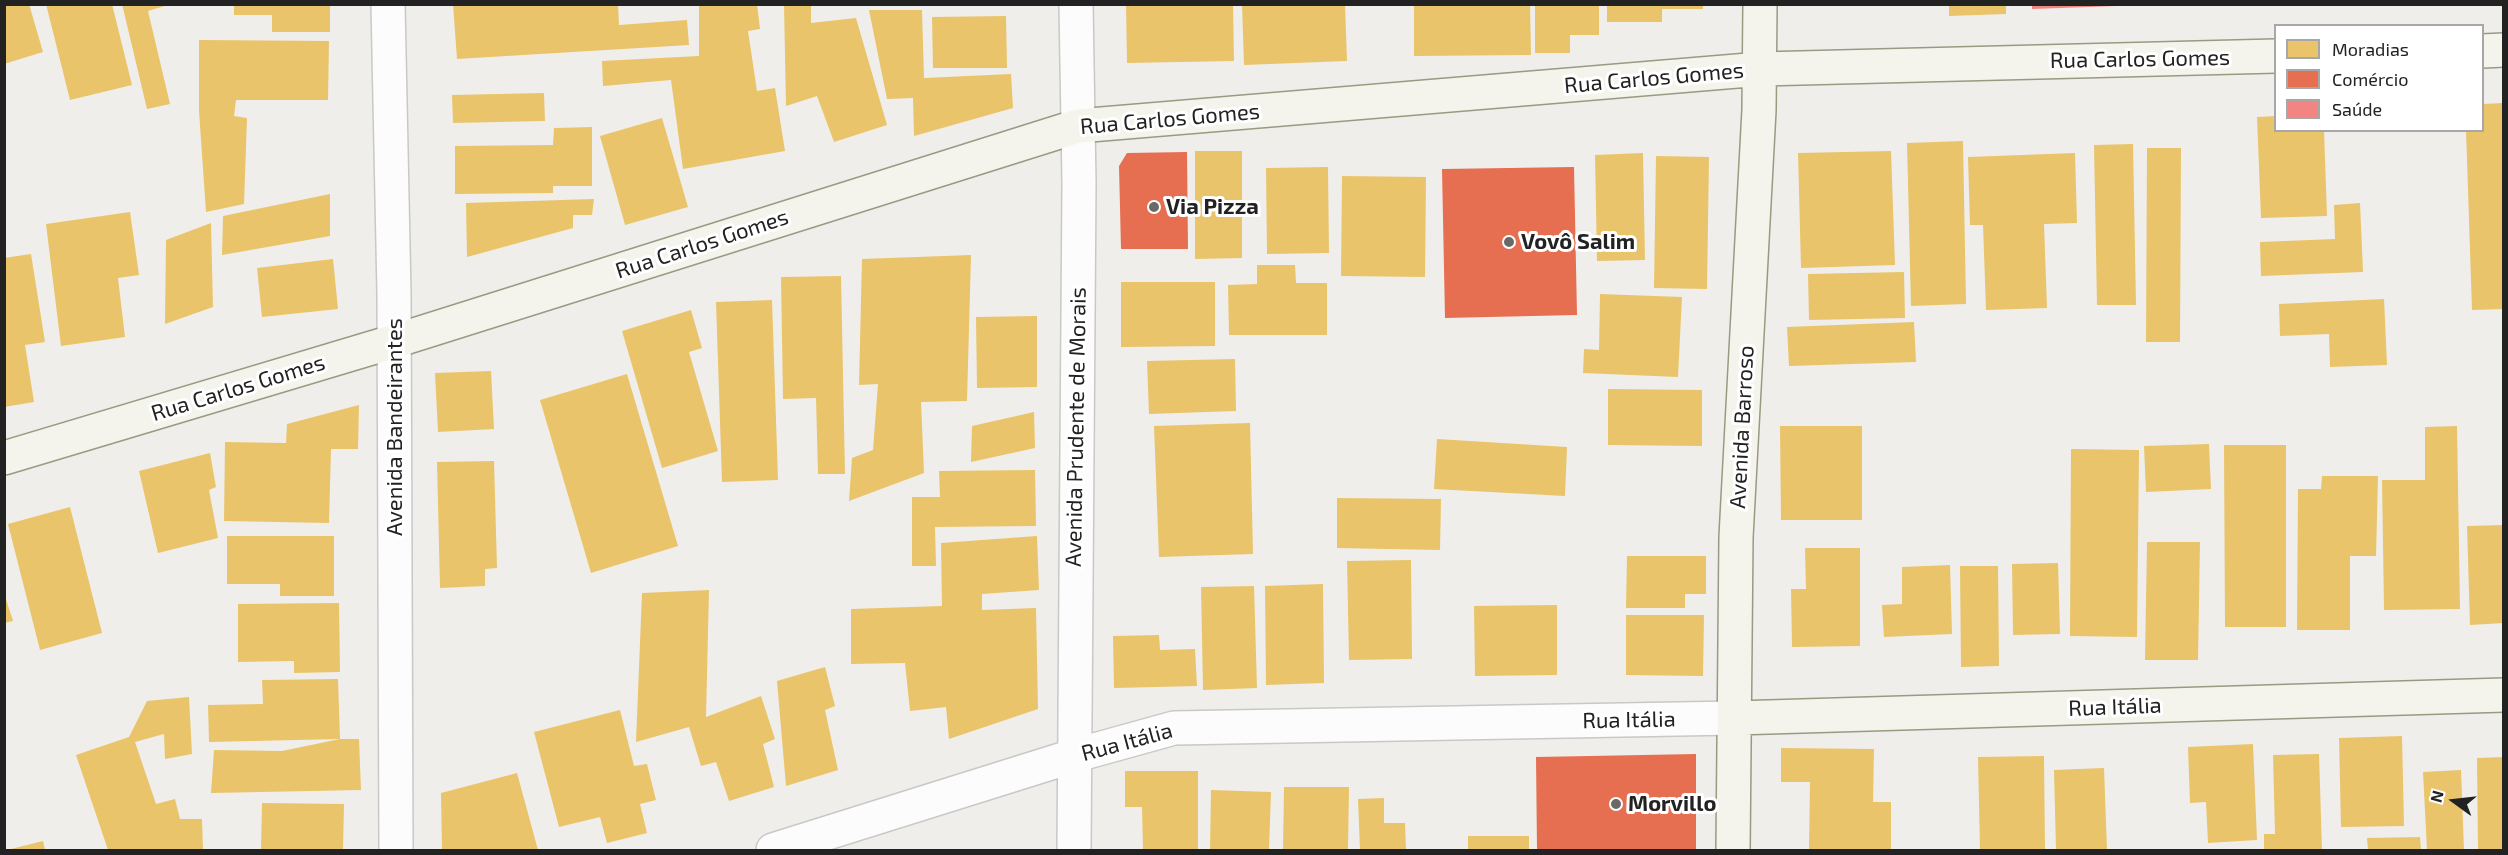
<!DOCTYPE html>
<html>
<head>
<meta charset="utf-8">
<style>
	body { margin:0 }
	#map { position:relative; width:2508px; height:855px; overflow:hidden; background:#f0eeeb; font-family:"Exo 2",sans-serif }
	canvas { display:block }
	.frame { position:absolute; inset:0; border:6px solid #222; pointer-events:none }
	.legend { position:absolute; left:2274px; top:24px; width:210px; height:108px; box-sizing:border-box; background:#fff; border:2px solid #a7a7a7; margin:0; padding:8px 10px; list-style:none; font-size:18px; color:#222 }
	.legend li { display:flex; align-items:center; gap:12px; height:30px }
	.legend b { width:30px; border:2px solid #a7a7a7 }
	.north { position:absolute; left:2424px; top:771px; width:60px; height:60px; -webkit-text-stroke:4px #fff; paint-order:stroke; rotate:285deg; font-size:16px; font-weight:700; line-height:24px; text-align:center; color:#222 }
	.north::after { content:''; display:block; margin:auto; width:21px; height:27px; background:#222; clip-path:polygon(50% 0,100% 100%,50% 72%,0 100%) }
</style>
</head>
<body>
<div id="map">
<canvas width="2508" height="855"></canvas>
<div class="frame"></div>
<ul class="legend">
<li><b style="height:16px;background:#e9c46a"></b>Moradias</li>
<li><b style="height:16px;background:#e76f51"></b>Comércio</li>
<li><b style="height:16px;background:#f28482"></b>Saúde</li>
</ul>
<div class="north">N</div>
</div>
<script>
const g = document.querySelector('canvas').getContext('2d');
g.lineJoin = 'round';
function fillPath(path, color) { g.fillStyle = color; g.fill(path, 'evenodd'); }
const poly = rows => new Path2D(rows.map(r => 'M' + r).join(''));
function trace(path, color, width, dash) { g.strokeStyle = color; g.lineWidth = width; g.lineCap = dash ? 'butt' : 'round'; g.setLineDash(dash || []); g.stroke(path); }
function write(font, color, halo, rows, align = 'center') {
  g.font = font + ' "Exo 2",sans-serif'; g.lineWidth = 6; g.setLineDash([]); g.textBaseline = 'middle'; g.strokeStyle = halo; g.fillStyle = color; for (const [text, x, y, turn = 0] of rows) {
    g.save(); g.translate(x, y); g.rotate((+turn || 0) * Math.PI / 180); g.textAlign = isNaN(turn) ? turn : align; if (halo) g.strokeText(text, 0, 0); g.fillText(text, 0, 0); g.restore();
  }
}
fillPath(poly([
	[4,4,29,4,43,52,4,64],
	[46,4,112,4,132,85,70,100],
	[122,4,171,4,148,11,170,104,147,109],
	[234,4,330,4,330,32,272,32,272,15,234,15],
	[453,4,618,4,619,25,687,20,689,45,457,59],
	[699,4,757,4,760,29,748,31,757,91,775,88,785,151,683,169,671,80,603,86,602,61,699,56],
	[784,4,811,4,811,23,856,18,887,125,834,142,817,96,786,106],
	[1126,4,1233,4,1234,61,1127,63],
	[1242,4,1345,4,1347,61,1244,65],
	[1414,4,1530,4,1531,55,1414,56],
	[1535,4,1599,4,1599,35,1570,35,1570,53,1535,53],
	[1607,4,1703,4,1703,9,1662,9,1662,22,1607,22],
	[1949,4,2006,4,2006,14,1949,16],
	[869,10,922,10,924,78,1011,74,1013,108,914,136,913,98,887,99],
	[1006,16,1007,68,933,68,932,17],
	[199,40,329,41,328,100,236,100,234,116,247,118,244,204,206,212,199,111],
	[544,93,545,121,453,123,452,95],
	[2504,103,2504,309,2472,310,2466,130,2482,130,2482,104],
	[2276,116,2276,130,2324,130,2327,216,2261,218,2257,117],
	[662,118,688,207,625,225,600,136],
	[592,127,592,186,553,186,553,193,455,194,455,146,553,145,554,128],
	[1963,141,1966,304,1911,306,1907,143],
	[2133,144,2136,305,2097,305,2094,145],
	[2147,148,2181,148,2180,342,2146,342],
	[1195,151,1242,151,1242,258,1195,259],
	[1891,151,1895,265,1801,268,1798,153],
	[1643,153,1645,260,1597,261,1595,155],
	[2075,153,2077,223,2044,224,2047,308,1986,310,1983,225,1970,225,1968,157],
	[1656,156,1709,157,1707,289,1654,288],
	[1328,167,1329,253,1267,254,1266,168],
	[1342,176,1426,177,1425,277,1341,276],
	[330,194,330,236,222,255,223,216],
	[594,199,592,215,573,215,573,228,467,257,466,203],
	[2360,203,2363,272,2261,276,2260,242,2335,239,2334,205],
	[130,212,139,275,118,278,125,337,61,346,46,224],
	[211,223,213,307,165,324,166,240],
	[31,254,45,342,25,345,34,402,4,407,4,258],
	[971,255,967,401,921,402,924,473,849,501,852,458,873,450,878,384,859,385,862,259],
	[333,259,338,309,262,317,257,268],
	[1257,265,1295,265,1296,283,1327,283,1327,335,1229,335,1228,285,1257,284],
	[1904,272,1905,318,1809,320,1808,274],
	[841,276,845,474,818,474,816,398,783,399,781,277],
	[1121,282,1215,282,1215,346,1121,347],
	[1600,294,1682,297,1678,377,1583,373,1584,349,1599,350],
	[2384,299,2387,365,2330,367,2329,334,2280,336,2279,304],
	[772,300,778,480,722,482,716,302],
	[691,310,702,348,689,352,718,451,662,468,622,331],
	[1037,316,1037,387,977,388,976,317],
	[1914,322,1916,362,1789,366,1787,327],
	[1235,359,1236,411,1149,414,1147,361],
	[491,371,494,429,438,432,435,373],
	[627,374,678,546,591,573,540,400],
	[1608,389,1702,390,1702,446,1608,445],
	[359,405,358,449,331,449,329,523,224,521,225,442,286,443,287,424],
	[1034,412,1035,448,971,462,972,426],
	[1250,423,1253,554,1159,557,1154,426],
	[1780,426,1862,426,1862,520,1781,520],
	[2457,426,2460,609,2384,610,2382,480,2425,480,2425,427],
	[1437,439,1567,447,1565,496,1434,489],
	[2209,444,2211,489,2146,492,2144,446],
	[2224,445,2286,445,2286,627,2225,627],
	[2071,449,2139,450,2137,637,2070,636],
	[210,453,216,487,209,490,218,538,158,553,139,471],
	[494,461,497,568,485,569,485,586,440,588,437,462],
	[1035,470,1036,526,935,527,936,566,912,566,912,497,940,497,939,471],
	[2322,476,2378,476,2376,556,2350,556,2350,630,2297,630,2298,489,2321,489],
	[1337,498,1441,499,1440,550,1337,548],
	[70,507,102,633,40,650,8,524],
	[2504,525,2504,623,2470,625,2467,526],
	[227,536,334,536,334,596,280,596,280,584,227,584],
	[1037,536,1039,590,982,594,982,610,1036,608,1038,709,949,739,946,707,910,711,905,663,851,664,851,609,942,606,941,543],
	[2147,542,2200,542,2198,660,2145,660],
	[1805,548,1860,548,1860,646,1792,647,1791,589,1806,589],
	[1627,556,1706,556,1706,594,1685,594,1685,608,1626,608],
	[1411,560,1412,659,1349,660,1347,561],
	[2058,563,2060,634,2013,635,2012,564],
	[1950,565,1952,634,1884,637,1882,605,1902,604,1902,567],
	[1960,566,1998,566,1999,666,1961,667],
	[1323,584,1324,683,1266,685,1265,586],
	[1254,586,1257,688,1203,690,1201,587],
	[709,590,706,717,761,696,775,739,763,744,774,787,729,801,716,762,701,766,689,727,636,742,642,593],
	[4,593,13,621,4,623],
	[339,603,340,672,294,673,294,661,238,662,238,604],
	[1557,605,1557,675,1475,676,1474,606],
	[1626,615,1704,615,1703,676,1626,675],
	[1159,635,1160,650,1195,649,1197,686,1114,688,1113,636],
	[825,667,835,706,825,710,838,770,786,786,777,681],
	[338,679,340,739,209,742,208,705,263,704,262,680],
	[189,697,192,754,165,759,164,734,135,742,156,804,175,799,180,819,202,819,203,850,108,850,76,755,129,737,147,701],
	[620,710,634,766,647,764,656,800,640,804,647,833,607,843,600,817,559,827,534,732],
	[2402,736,2404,826,2341,827,2339,738],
	[340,739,359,739,361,790,211,793,214,750,282,751],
	[2253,744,2257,840,2208,843,2206,802,2190,803,2188,747],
	[1781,748,1874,749,1873,802,1891,802,1891,850,1809,850,1810,782,1781,782],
	[2319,754,2322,850,2264,850,2264,834,2275,834,2273,755],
	[2044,756,2045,850,1980,850,1978,757],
	[2504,757,2504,850,2478,850,2477,758],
	[2104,768,2107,850,2056,850,2054,770],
	[2461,770,2464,850,2427,850,2423,772],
	[1125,771,1198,771,1198,850,1143,850,1142,807,1125,807],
	[517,773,538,850,442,850,441,793],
	[1284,787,1349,787,1348,850,1283,850],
	[1211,790,1271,792,1269,850,1210,850],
	[1384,798,1384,823,1405,823,1406,850,1360,850,1358,799],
	[262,803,344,804,343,850,261,850],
	[1468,836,1529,836,1529,850,1468,850],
	[2420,837,2421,850,2368,850,2367,838],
	[43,841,45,850,7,850]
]), '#e9c46a');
fillPath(poly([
	[1187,152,1188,249,1121,249,1119,166,1127,153],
	[1574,167,1577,315,1445,318,1442,169],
	[1696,754,1696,850,1537,850,1536,757]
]), '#e76f51');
fillPath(poly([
	[2032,4,2116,4,2116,6,2032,9]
]), '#f28482');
const street = poly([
	[388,4,394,294,396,850],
	[773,850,1073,756,1174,728,1735,718],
	[1074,850,1079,183,1076,4]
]);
const secondary = poly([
	[2482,51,2504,50],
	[4,458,395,341,1078,126,1761,69,2276,56],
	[1735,718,2504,695],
	[1733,850,1736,537,1759,110,1760,4]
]);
trace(street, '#c9c8c7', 36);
trace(secondary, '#999a82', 36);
trace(street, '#fdfcfc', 33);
trace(secondary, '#f4f4ed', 33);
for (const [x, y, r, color] of [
	[1154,207,6,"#6a6968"],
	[1509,242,6,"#6a6968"],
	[1616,804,6,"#6a6968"]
]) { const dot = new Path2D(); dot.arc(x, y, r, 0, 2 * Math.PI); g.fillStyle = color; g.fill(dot); trace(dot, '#fff', 2); }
write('22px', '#222', '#fff', [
	["Rua Carlos Gomes",2140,59,-1],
	["Rua Carlos Gomes",1654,78,-5],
	["Rua Carlos Gomes",1170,119,-5],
	["Rua Carlos Gomes",702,244,-18],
	["Rua Carlos Gomes",238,388,-17],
	["Avenida Bandeirantes",395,427,-90],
	["Avenida Prudente de Morais",1076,427,-89],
	["Avenida Barroso",1742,427,-87],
	["Rua Itália",2115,707,-2],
	["Rua Itália",1629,720,-1],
	["Rua Itália",1127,742,-15]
]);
write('bold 22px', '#222', '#fff', [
	["Via Pizza",1166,207],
	["Vovô Salim",1521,242],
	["Morvillo",1628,804]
], 'left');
</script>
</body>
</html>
